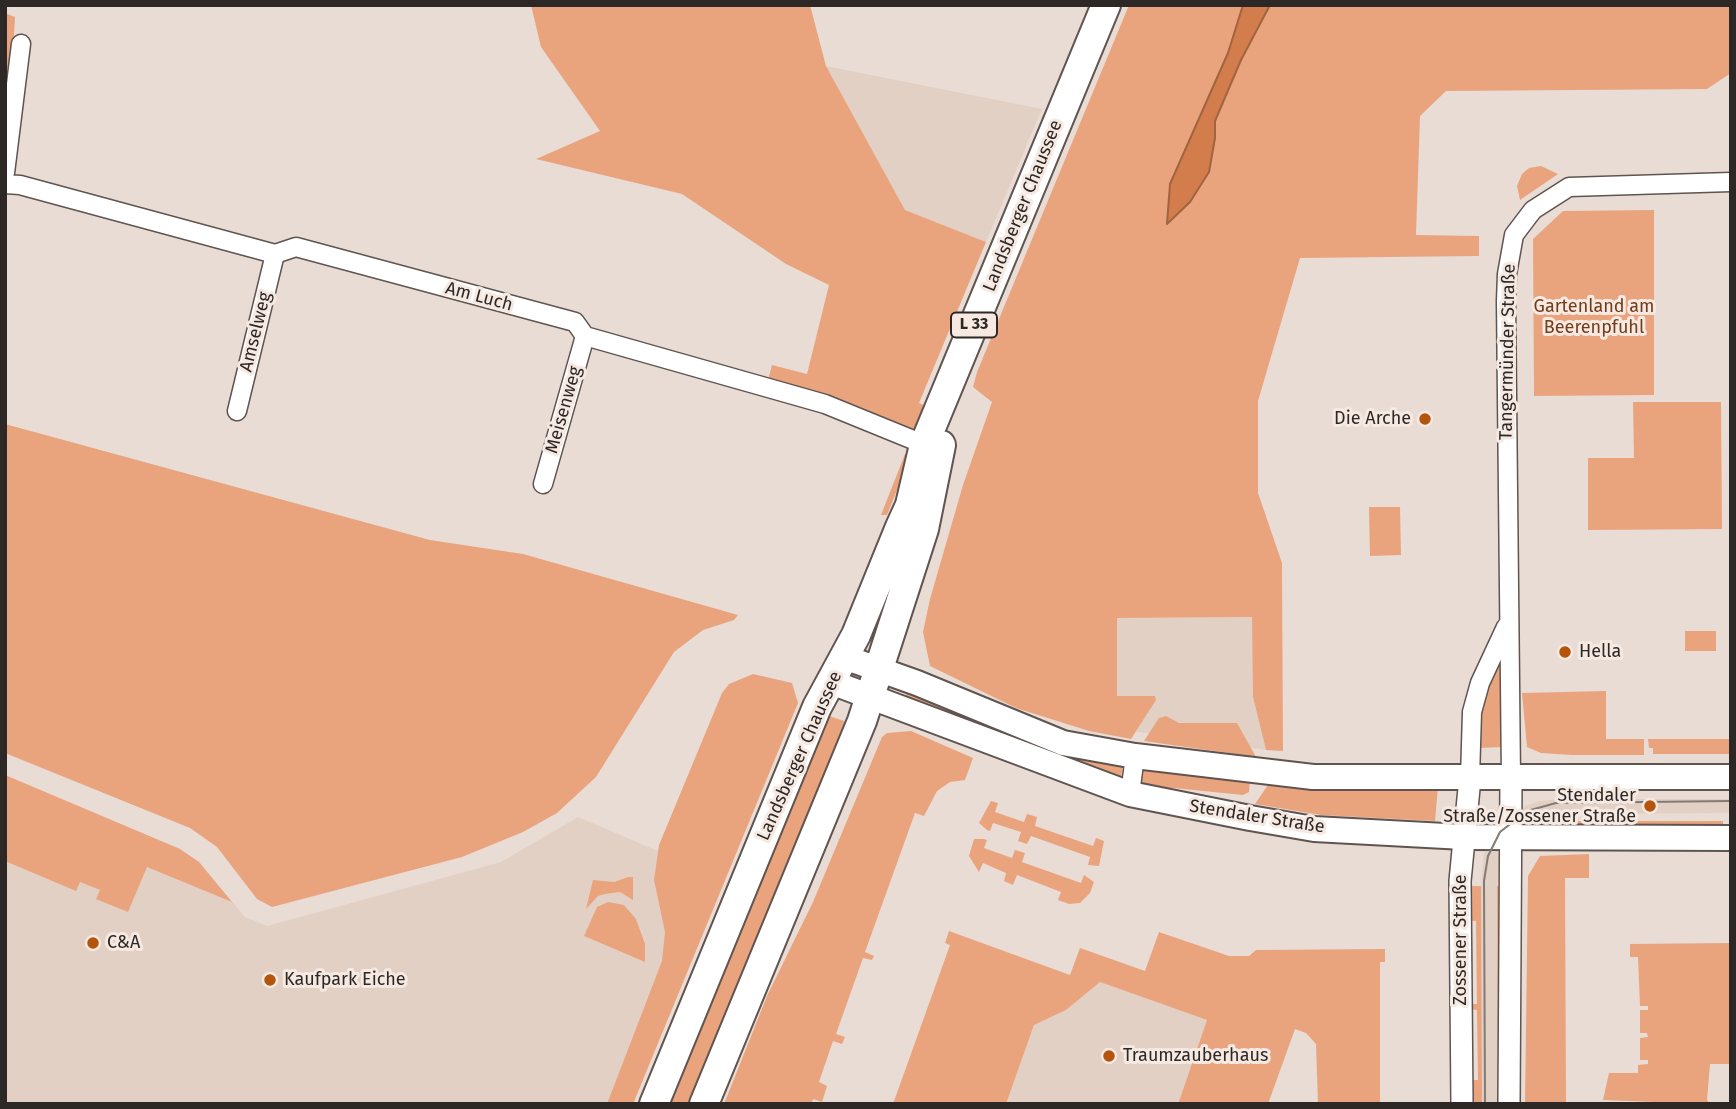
<!DOCTYPE html>
<html>
<head>
<meta charset="utf-8">
<style>
	body { margin:0 }
	#map { position:relative; width:1736px; height:1109px; overflow:hidden; background:#e9dcd5; font-family:"Fira Sans",sans-serif }
	canvas { display:block }
	.frame { position:absolute; inset:0; border:7px solid #2d2826; pointer-events:none }
</style>
</head>
<body>
<div id="map">
<canvas width="1736" height="1109"></canvas>
<div class="frame"></div>
</div>
<script>
const g = document.querySelector('canvas').getContext('2d');
g.lineJoin = 'round';
function fillPath(path, color) { g.fillStyle = color; g.fill(path, 'evenodd'); }
const poly = rows => new Path2D(rows.map(r => 'M' + r).join(''));
function trace(path, color, width, dash) { g.strokeStyle = color; g.lineWidth = width; g.lineCap = dash ? 'butt' : 'round'; g.setLineDash(dash || []); g.stroke(path); }
function write(font, color, halo, rows, align = 'center') {
  g.font = font + ' "Fira Sans",sans-serif'; g.lineWidth = 6; g.setLineDash([]); g.textBaseline = 'middle'; g.strokeStyle = halo; g.fillStyle = color; for (const [text, x, y, turn = 0] of rows) {
    g.save(); g.translate(x, y); g.rotate((+turn || 0) * Math.PI / 180); g.textAlign = isNaN(turn) ? turn : align; if (halo) g.strokeText(text, 0, 0); g.fillText(text, 0, 0); g.restore();
  }
}
fillPath(poly([
	[826,66,1042,109,986,242,905,210],
	[1253,617,1253,697,1266,750,1117,729,1117,618],
	[5,775,180,849,199,862,245,917,267,926,501,862,578,817,724,879,633,1104,5,1104],
	[1562,799,1730,799,1730,813,1573,814,1528,823,1521,808,1539,801],
	[1484,852,1501,852,1497,886,1498,1104,1482,1104,1481,886],
	[1100,982,1207,1020,1178,1104,1006,1104,1034,1025,1066,1010]
]), '#e3d0c5');
fillPath(poly([
	[531,5,810,5,826,66,905,210,986,242,919,403,930,408,916,430,816,394,813,390,768,380,772,365,807,374,829,285,786,264,682,194,536,159,600,131,541,47],
	[1129,5,1243,5,1228,53,1170,184,1215,138,1215,121,1241,60,1270,5,1731,5,1731,73,1707,89,1446,91,1420,116,1416,235,1479,236,1479,256,1300,258,1258,401,1258,493,1282,563,1283,751,1266,750,1253,697,1252,617,1117,618,1117,696,1155,696,1156,700,1131,739,1089,731,1016,708,930,666,923,632,930,599,963,485,992,402,973,387,977,372],
	[5,13,15,17,10,103,5,102],
	[1541,166,1558,174,1520,200,1517,186,1522,174,1529,168],
	[1654,210,1654,395,1534,396,1533,239,1563,211],
	[1633,402,1721,402,1722,529,1588,530,1588,458,1634,458],
	[5,424,430,540,523,554,738,615,734,620,703,630,674,652,596,777,557,813,523,832,462,857,272,907,257,899,217,847,190,828,5,753],
	[905,454,911,456,909,460,887,515,881,515],
	[1369,507,1400,507,1401,555,1370,556],
	[1685,631,1716,631,1716,651,1685,651],
	[1500,667,1503,669,1503,747,1479,748,1482,700,1496,669],
	[753,674,792,683,798,703,633,1104,607,1104,662,961,665,932,654,880,659,845,722,693,729,684],
	[1606,691,1606,739,1644,739,1644,755,1572,755,1541,753,1527,747,1522,693],
	[907,693,1028,744,1060,754,1123,764,1121,779,904,699],
	[823,714,847,722,695,1104,670,1104],
	[1166,716,1179,723,1237,723,1256,757,1144,741,1159,718],
	[911,731,973,758,965,780,950,782,937,791,924,816,915,813,865,952,874,956,872,960,863,958,836,1034,845,1037,842,1044,833,1041,819,1082,827,1086,822,1102,813,1099,811,1104,724,1104,767,996,813,902,882,737,887,733],
	[1648,739,1731,739,1731,754,1653,754,1653,748,1649,748],
	[1142,766,1250,779,1249,792,1243,795,1174,788,1158,791,1138,786],
	[5,775,180,849,199,862,232,902,147,867,128,912,96,899,100,890,80,882,76,891,5,861],
	[1270,782,1438,787,1435,821,1321,815,1255,804],
	[991,801,998,803,995,812,1024,822,1027,814,1037,817,1035,826,1093,846,1096,838,1104,841,1099,866,1088,865,1090,857,1031,836,1027,844,1018,841,1021,832,993,823,990,831,987,830,979,823],
	[1569,821,1723,821,1723,826,1545,827,1545,825],
	[974,839,984,839,987,840,984,848,1012,858,1015,850,1025,853,1022,862,1081,883,1084,875,1094,882,1090,893,1080,903,1069,904,1058,900,1061,892,1017,875,1013,885,1004,881,1006,873,983,863,979,872,969,856],
	[1589,854,1589,878,1565,878,1566,1104,1525,1104,1528,876,1540,856],
	[628,877,633,877,633,900,620,892,605,894,598,896,586,909,593,880,614,882],
	[1467,886,1481,886,1482,1104,1469,1100,1469,1080,1478,1080,1477,1010,1468,1009,1468,1004,1477,1004,1476,921,1467,921],
	[1497,886,1503,887,1503,1104,1498,1104],
	[608,902,624,905,636,919,645,944,645,962,584,936,597,907],
	[949,931,1070,975,1080,948,1145,971,1159,932,1229,956,1249,956,1256,950,1385,949,1385,962,1380,962,1380,1104,1318,1104,1316,1044,1306,1033,1295,1029,1268,1104,1178,1104,1207,1020,1100,982,1066,1010,1034,1025,1006,1104,893,1104,950,945,945,943],
	[1731,943,1731,1064,1710,1064,1707,1100,1710,1104,1603,1100,1609,1073,1638,1073,1638,1065,1648,1064,1648,1060,1640,1060,1640,1038,1648,1037,1647,1033,1640,1033,1640,1010,1648,1010,1648,1006,1640,1006,1638,957,1630,957,1630,944]
]), '#e9a47e');
const water = poly([
	[1243,5,1270,5,1241,60,1215,121,1215,138,1209,172,1190,202,1167,224,1170,184,1228,53,1243,5]
]);
fillPath(water, '#d27d4b');
trace(water, '#a06440', 2);
const minor = poly([
	[5,173,21,44],
	[5,184,20,185,275,254,296,247,575,322,585,336,825,404,933,448],
	[237,411,275,254],
	[543,484,585,336],
	[1470,778,1472,712,1480,683,1506,627],
	[1511,778,1506,301,1507,274,1514,235,1533,210,1569,187,1731,182],
	[1130,794,1135,756]
]);
const tertiary = poly([
	[1462,1104,1460,881,1470,778],
	[1509,1104,1511,778]
]);
const secondary = poly([
	[844,657,917,683,1063,743,1135,756,1313,777,1731,777],
	[831,682,1130,794,1250,818,1314,829,1464,837,1731,838]
]);
const primary = poly([
	[654,1104,817,707,856,635,900,527,910,505,924,445,1106,5],
	[704,1104,862,721,924,529,941,445]
]);
trace(minor, '#5f544f', 21);
trace(tertiary, '#5f544f', 24);
trace(secondary, '#5f544f', 28);
trace(primary, '#5f544f', 32);
trace(minor, '#fff', 18);
trace(tertiary, '#fff', 21);
trace(secondary, '#fff', 24);
trace(primary, '#fff', 28);
trace(poly([
	[1485,1104,1484,881,1488,856,1500,832,1527,811,1556,803,1731,801]
]), '#827a75', 2);
for (const [x, y, r, color] of [
	[1425,419,7,"#b4550b"],
	[1565,652,7,"#b4550b"],
	[1650,806,7,"#b4550b"],
	[93,943,7,"#b4550b"],
	[270,980,7,"#b4550b"],
	[1109,1056,7,"#b4550b"]
]) { const dot = new Path2D(); dot.arc(x, y, r, 0, 2 * Math.PI); g.fillStyle = color; g.fill(dot); trace(dot, '#f6e9e2', 2.5); }
for (const [x, y, w] of [
	[974,325,46]
]) { const box = new Path2D(); box.roundRect(x - w / 2, y - 12.5, w, 25, 5); g.fillStyle = '#f6e9e2'; g.fill(box); trace(box, '#2d2826', 2); }
write('bold 16px', '#2d2826', null, [
	["L 33",974,325]
]);
write('18px', '#2d2826', '#f6e9e2', [
	["Landsberger Chaussee",1023,206,-68],
	["Am Luch",479,297,15],
	["Amselweg",256,332,-76],
	["Tangermünder Straße",1508,352,-89],
	["Meisenweg",564,410,-74],
	["Landsberger Chaussee",800,756,-66],
	["Stendaler Straße",1257,817,9],
	["Zossener Straße",1461,940,-90]
]);
write('18px', '#733b17', '#f6e9e2', [
	["Gartenland am",1594,307],
	["Beerenpfuhl",1594,328]
]);
write('18px', '#2d2826', '#f6e9e2', [
	["Die Arche",1411,419,"right"],
	["Hella",1579,652],
	["Stendaler",1636,796,"right"],
	["Straße/Zossener Straße",1636,817,"right"],
	["C&A",107,943],
	["Kaufpark Eiche",284,980],
	["Traumzauberhaus",1123,1056]
], 'left');
</script>
</body>
</html>
